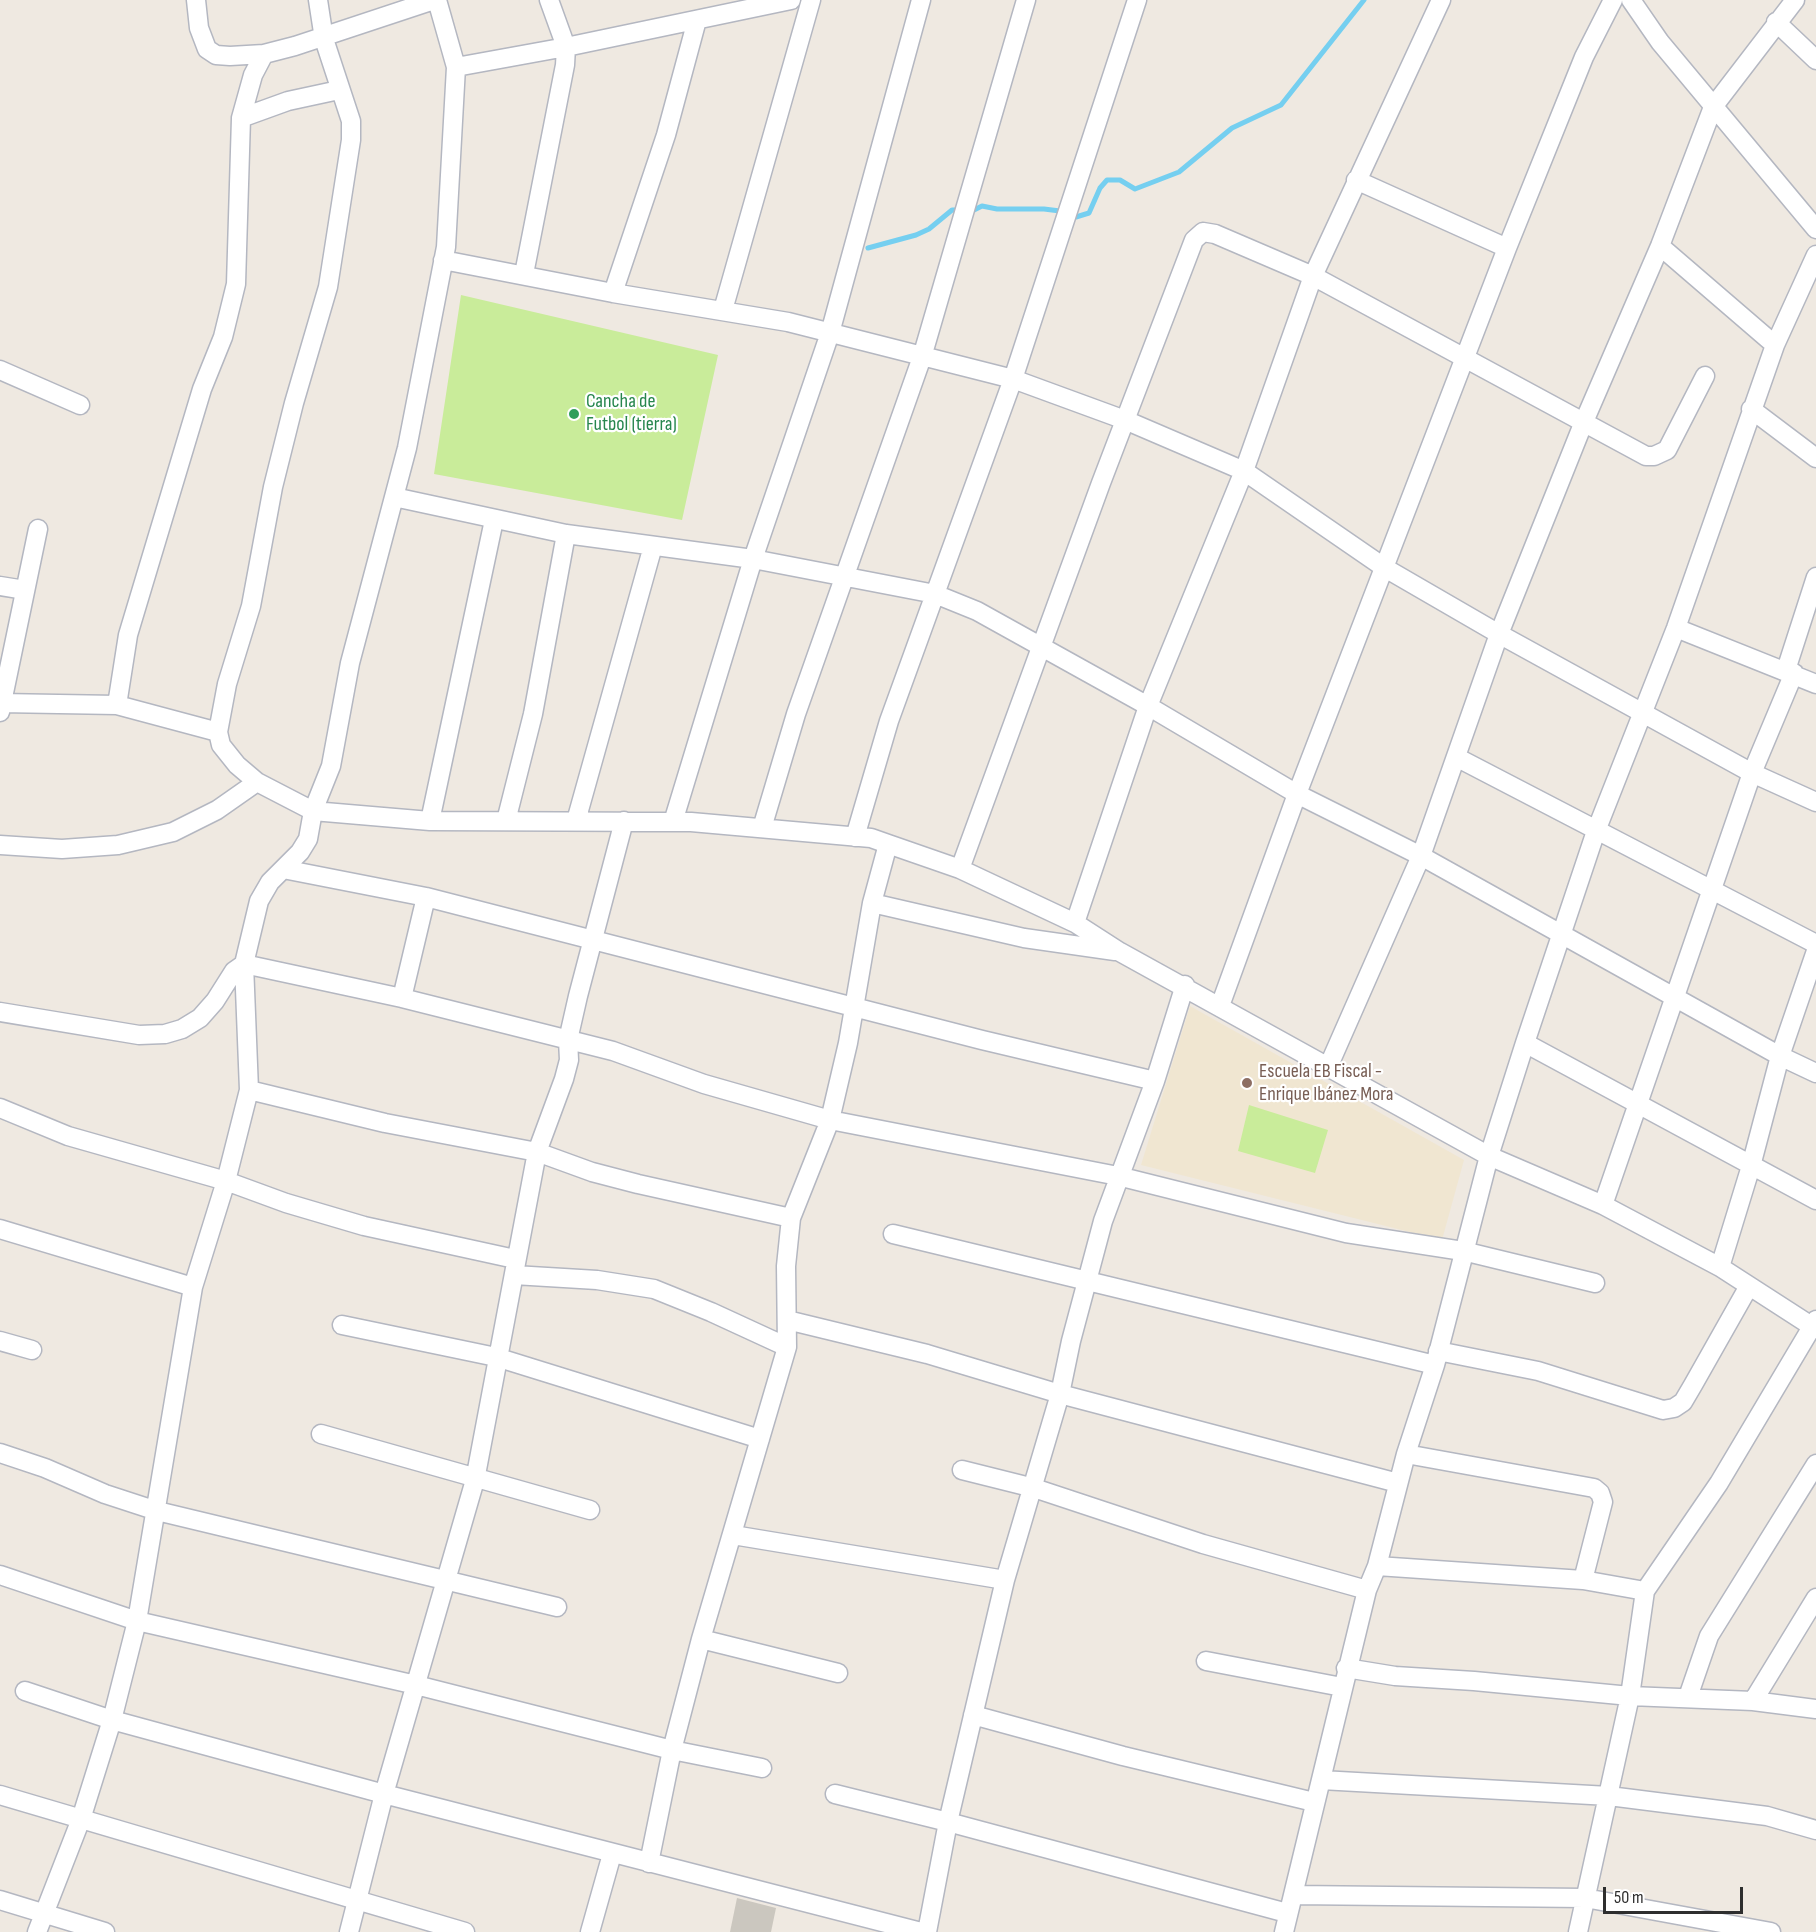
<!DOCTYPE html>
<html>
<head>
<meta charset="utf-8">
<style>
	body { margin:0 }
	#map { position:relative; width:1816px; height:1932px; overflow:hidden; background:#efe9e1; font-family:"Sofia Sans Condensed",sans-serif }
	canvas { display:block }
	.scale { position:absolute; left:1603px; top:1887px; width:140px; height:27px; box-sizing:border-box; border:3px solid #2e2e2e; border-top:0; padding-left:8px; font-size:18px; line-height:21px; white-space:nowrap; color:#2e2e2e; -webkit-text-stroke:4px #fff; paint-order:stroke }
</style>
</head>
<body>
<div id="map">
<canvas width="1816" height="1932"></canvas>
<div class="scale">50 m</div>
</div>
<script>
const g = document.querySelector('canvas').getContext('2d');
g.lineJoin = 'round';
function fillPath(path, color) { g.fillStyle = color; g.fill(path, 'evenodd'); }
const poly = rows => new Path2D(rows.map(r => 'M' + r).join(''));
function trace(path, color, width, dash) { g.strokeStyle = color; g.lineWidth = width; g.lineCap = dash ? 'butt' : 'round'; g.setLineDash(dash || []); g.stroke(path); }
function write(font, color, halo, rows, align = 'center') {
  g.font = font + ' "Sofia Sans Condensed",sans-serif'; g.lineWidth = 4.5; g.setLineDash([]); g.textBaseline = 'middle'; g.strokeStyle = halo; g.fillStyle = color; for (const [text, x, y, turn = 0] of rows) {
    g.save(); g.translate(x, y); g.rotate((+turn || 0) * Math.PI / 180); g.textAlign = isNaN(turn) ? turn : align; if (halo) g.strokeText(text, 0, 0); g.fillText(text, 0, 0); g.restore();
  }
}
fillPath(poly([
	[1190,1006,1464,1160,1442,1240,1141,1165]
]), '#f0e6d1');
fillPath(poly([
	[461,295,718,355,682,520,434,474],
	[1249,1105,1328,1130,1315,1173,1238,1151]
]), '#c9ec9a');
trace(poly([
	[868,248,916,235,929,229,952,210,974,210,982,206,997,209,1044,209,1060,211,1076,217,1089,213,1100,188,1107,180,1120,180,1135,189,1179,172,1232,128,1281,105,1364,0]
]), '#75cff0', 5);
fillPath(poly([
	[737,1898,776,1908,771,1932,730,1932]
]), '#cbc7bf');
const minor = poly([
	[196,0,199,28,207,49,216,55,230,56,264,54,295,46,434,0],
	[1631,0,1660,42,1816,229],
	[1776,22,1816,60],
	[456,67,566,47,791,0],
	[241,118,288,101,339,90],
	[1356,180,1507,248],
	[1660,246,1775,345],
	[443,260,613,293,788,322,1013,379,1125,420,1244,471,1385,568,1499,634,1752,773,1816,802],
	[524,274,565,65,566,47,549,0],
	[613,293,666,135,697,20],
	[723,310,811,0],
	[0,370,80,405],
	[1751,409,1816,458],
	[394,497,566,534,753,559,935,594,977,611,1148,706,1297,794,1421,856,1780,1056,1816,1073],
	[0,586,25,590],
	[1676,628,1816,684],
	[1786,670,1816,577],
	[0,703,117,705,218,732,221,745,237,765,257,782,313,811,430,821,691,822,871,838,888,844,960,869,1075,923,1120,952,1489,1156,1603,1205,1720,1267,1816,1329],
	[117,705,128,635,202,389,223,337,236,284,241,118,253,75,264,54],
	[0,712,38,529],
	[218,732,227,684,251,606,273,487,294,403,328,287,351,140,351,121,324,39,318,0],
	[1456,757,1816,944],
	[430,821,494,520],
	[506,821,533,714,566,534],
	[576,821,653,546],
	[673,822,753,559,830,333,921,0],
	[762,828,796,714,922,357,1026,0],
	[855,837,889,721,1013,379,1137,0],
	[0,845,62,849,118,845,173,832,217,810,257,782],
	[283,869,426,897,982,1040,1155,1081],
	[960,869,1101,483,1194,240,1203,232,1215,234,1313,276,1646,456,1654,456,1667,450,1705,376],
	[872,903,1024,938,1115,951],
	[1075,923,1148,706,1244,471,1313,276,1441,0],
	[402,998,426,897],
	[1220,1006,1297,794,1507,248,1584,57,1613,0],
	[0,1012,139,1035,165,1034,182,1029,200,1018,215,1001,234,971,244,964,402,998,613,1051,704,1084,830,1120,1118,1176,1346,1233,1463,1251,1595,1283],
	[1525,1043,1816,1200],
	[1329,1065,1421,856,1499,634,1583,424,1660,246,1713,107,1795,0],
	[249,1090,385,1123,537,1152,592,1172,638,1184,791,1218],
	[0,1108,68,1136,226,1181,286,1203,364,1226,515,1259],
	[1603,1205,1752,773,1794,673],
	[0,1229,193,1287],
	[893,1234,1435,1365],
	[1720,1267,1751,1166,1780,1056,1816,951],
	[514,1275,597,1280,654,1289,711,1312,787,1347],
	[787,1320,927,1354,1060,1394,1398,1483],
	[342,1325,496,1357,760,1439],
	[0,1341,32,1350],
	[1438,1351,1538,1371,1663,1410,1674,1408,1683,1402,1693,1385,1749,1286],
	[321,1434,590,1510],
	[0,1453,45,1468,105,1494,157,1511,557,1607],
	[1406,1454,1594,1488,1600,1493,1603,1502,1583,1580],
	[962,1470,1034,1488,1203,1544,1367,1590],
	[733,1535,1005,1580],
	[1377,1566,1583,1580,1645,1591],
	[0,1575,137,1621,416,1685,672,1750,762,1768],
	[701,1639,838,1673],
	[1206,1661,1342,1687],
	[1346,1668,1395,1676,1474,1681,1630,1696,1753,1701,1816,1709],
	[25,1691,112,1720,384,1794,921,1932],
	[1688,1697,1709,1636,1816,1464],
	[1753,1701,1816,1598],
	[973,1715,1123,1756,1314,1802],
	[1321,1780,1609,1796,1767,1816,1816,1830],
	[835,1794,948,1822,1287,1913],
	[0,1795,465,1932],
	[649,1863,672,1750,701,1639,787,1347,786,1266,791,1218,830,1120,848,1043,872,903,888,844],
	[1293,1895,1585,1898,1771,1932],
	[0,1900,105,1932],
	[37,1932,81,1819,112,1720,137,1621,193,1287,226,1181,249,1090,244,964,259,901,270,882,300,852,308,839,313,811,331,766,350,663,407,448,446,247,456,67,437,0],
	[349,1932,384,1794,475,1480,537,1152,564,1079,569,1060,568,1040,578,996,624,821],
	[590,1932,612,1854],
	[927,1932,948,1822,1005,1580,1060,1394,1071,1341,1103,1221,1155,1081,1185,985],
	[1284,1932,1367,1590,1377,1566,1406,1454,1435,1365,1489,1156,1525,1043,1596,831,1676,628,1775,345,1816,255],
	[1578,1932,1630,1696,1645,1591,1719,1483,1816,1320]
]);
trace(minor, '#b4b7c1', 21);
trace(minor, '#fff', 18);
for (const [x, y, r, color] of [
	[574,414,6,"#2e9e5b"],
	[1247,1083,6,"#8d6e63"]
]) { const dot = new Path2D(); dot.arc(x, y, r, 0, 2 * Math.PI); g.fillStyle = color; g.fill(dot); trace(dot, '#fff', 2); }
write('20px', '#27864d', '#fff', [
	["Cancha de",586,402],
	["Futbol (tierra)",586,425]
], 'left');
write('20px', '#785e54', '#fff', [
	["Escuela EB Fiscal -",1259,1072],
	["Enrique Ibánez Mora",1259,1095]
], 'left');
</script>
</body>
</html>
